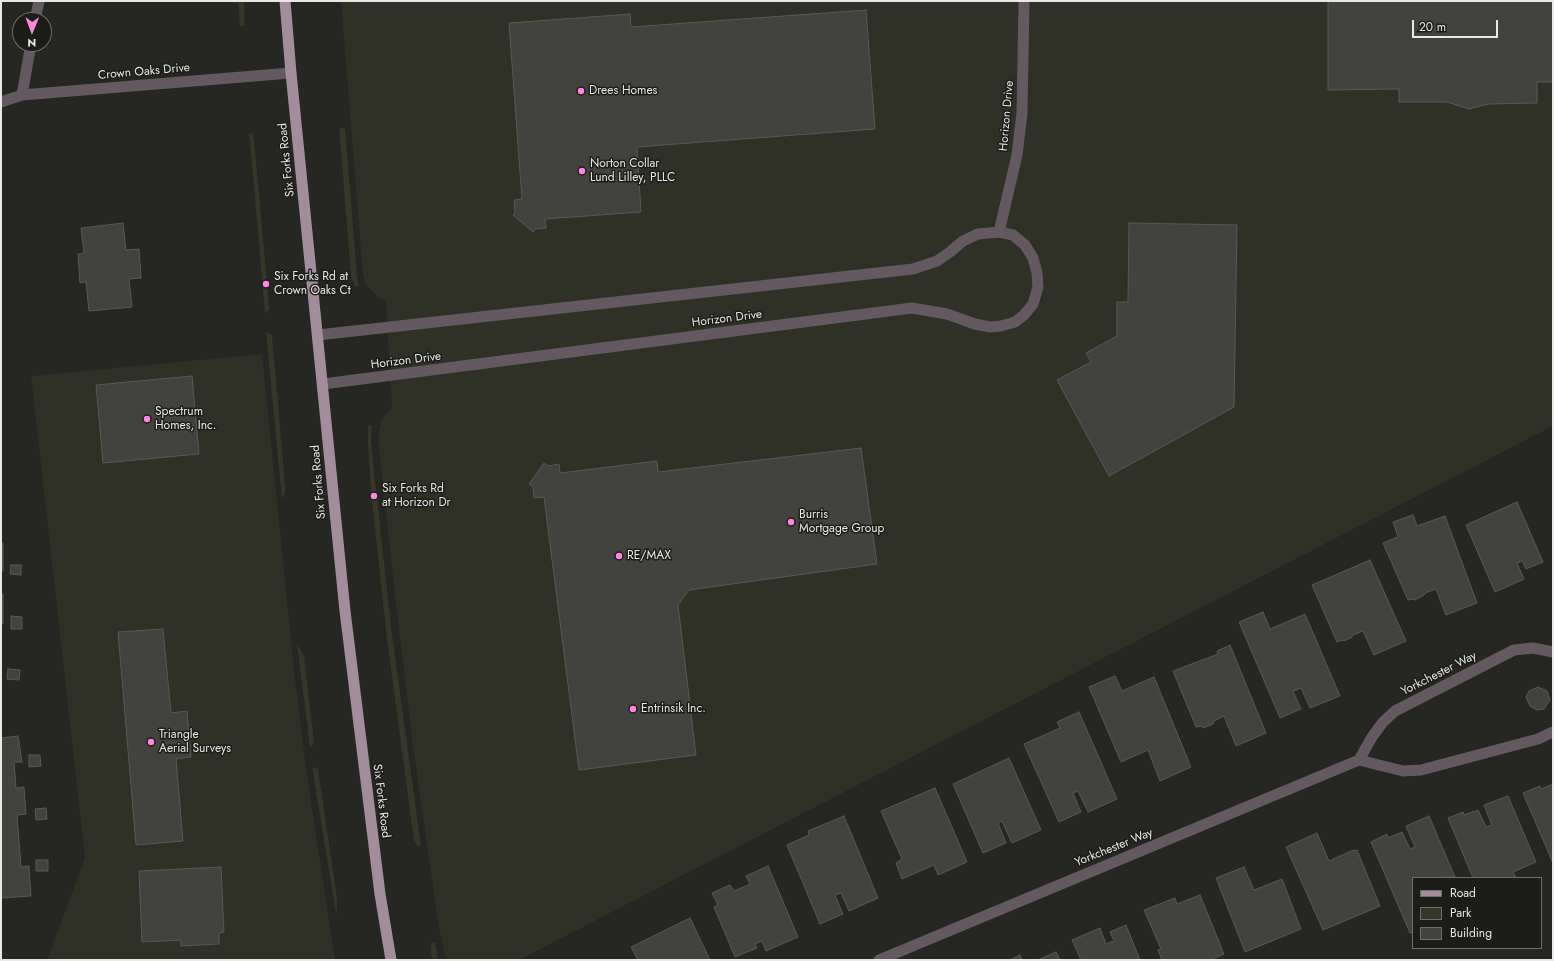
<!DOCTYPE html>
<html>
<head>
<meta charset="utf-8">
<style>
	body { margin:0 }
	#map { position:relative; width:1554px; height:961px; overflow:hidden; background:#262622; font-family:Jost,sans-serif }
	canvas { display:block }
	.frame { position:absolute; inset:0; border:2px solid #e8e8e6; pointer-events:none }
	.legend { position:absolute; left:1412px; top:877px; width:130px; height:72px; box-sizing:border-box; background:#1c1c19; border:1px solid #6e6e6b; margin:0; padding:5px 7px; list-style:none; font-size:12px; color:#e8e8e6 }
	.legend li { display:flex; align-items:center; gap:8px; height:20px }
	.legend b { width:20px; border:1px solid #6e6e6b }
	.north { position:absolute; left:12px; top:12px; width:40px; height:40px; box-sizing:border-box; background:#1c1c19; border:1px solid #6e6e6b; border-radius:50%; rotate:181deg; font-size:11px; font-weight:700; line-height:16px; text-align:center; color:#e8e8e6 }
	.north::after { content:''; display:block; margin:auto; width:14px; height:18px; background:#fe85e0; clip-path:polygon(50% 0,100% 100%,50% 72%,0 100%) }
	.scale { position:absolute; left:1412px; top:20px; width:86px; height:18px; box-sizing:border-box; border:2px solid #e8e8e6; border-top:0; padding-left:5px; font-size:12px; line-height:14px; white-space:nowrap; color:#e8e8e6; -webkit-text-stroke:3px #1c1c19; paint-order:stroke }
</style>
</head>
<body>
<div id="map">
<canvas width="1554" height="961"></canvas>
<div class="frame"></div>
<ul class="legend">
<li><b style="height:5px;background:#a38c9c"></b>Road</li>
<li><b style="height:11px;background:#363728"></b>Park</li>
<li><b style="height:11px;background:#42423e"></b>Building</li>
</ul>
<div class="north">N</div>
<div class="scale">20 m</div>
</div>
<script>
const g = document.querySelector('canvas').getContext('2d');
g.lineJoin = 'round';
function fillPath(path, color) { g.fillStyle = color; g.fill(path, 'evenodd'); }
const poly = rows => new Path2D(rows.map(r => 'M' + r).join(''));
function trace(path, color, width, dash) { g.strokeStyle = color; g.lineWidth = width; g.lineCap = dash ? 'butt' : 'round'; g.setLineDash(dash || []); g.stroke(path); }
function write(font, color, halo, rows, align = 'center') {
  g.font = font + ' Jost,sans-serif'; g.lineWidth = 3; g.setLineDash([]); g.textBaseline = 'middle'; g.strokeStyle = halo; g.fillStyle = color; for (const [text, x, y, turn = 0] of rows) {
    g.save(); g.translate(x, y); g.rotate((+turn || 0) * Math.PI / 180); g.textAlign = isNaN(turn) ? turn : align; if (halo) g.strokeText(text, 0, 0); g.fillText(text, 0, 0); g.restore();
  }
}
fillPath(poly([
	[341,1,1553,1,1553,426,519,960,446,960,438,922,413,747,396,604,379,448,379,430,382,419,392,408,386,302,378,297,366,285,363,275],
	[262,354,294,670,306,768,335,960,47,960,85,858,31,376]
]), '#2f3026');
fillPath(poly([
	[238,1,244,1,245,18,244,26,240,26],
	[339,128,345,128,357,276,359,286,354,286,351,274],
	[252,133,254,139,269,305,269,310,265,313,250,141,248,134],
	[266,332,272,335,285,485,285,492,282,500],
	[368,425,372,426,371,442,391,627,421,846,418,847,414,841,387,639,371,491,368,443],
	[297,644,304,656,314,742,312,747,310,747],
	[312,767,318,769,337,898,337,909,336,914],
	[435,942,438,960,433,960,431,953,431,943]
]), '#363728');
const building = poly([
	[1328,1,1553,1,1553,82,1537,82,1537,103,1488,104,1469,109,1447,102,1399,102,1399,89,1328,90,1328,1],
	[866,10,875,129,637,147,641,212,545,219,546,228,535,229,533,232,513,215,515,213,514,200,522,199,509,23,630,14,631,27,866,10],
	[123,223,126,250,139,249,141,278,129,279,132,307,89,311,86,282,80,283,78,254,84,253,81,228,123,223],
	[1129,223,1237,225,1234,407,1109,476,1057,380,1091,362,1086,353,1117,336,1117,302,1128,302,1129,223],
	[192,376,199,454,103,463,96,385,192,376],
	[861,448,877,564,689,590,678,605,696,755,579,770,544,497,534,498,533,487,529,484,544,463,548,466,559,464,560,473,657,461,658,472,861,448],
	[1517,502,1543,562,1526,569,1522,561,1517,563,1524,579,1495,592,1466,525,1517,502],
	[1413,515,1417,526,1445,516,1477,603,1446,615,1436,589,1425,593,1424,595,1415,600,1412,599,1408,600,1383,543,1398,537,1393,522,1413,515],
	[1,543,3,543,3,571,1,571,1,543],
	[1370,560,1406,641,1374,655,1363,631,1353,635,1352,637,1344,641,1342,640,1337,642,1312,585,1370,560],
	[11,565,21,565,21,575,10,574,11,565],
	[1,594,3,594,3,624,1,624,1,594],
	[1263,612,1270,629,1305,614,1340,696,1310,708,1301,688,1293,691,1301,709,1280,718,1239,622,1263,612],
	[11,616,22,617,22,629,11,629,11,616],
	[163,629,171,713,187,711,191,757,176,759,183,841,136,845,118,632,163,629],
	[1230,645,1266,733,1236,746,1224,716,1214,721,1213,724,1203,728,1201,726,1196,727,1173,671,1218,654,1217,651,1230,645],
	[8,669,20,670,19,680,7,679,8,669],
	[1115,676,1122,691,1154,677,1191,767,1160,781,1148,750,1121,762,1089,687,1115,676],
	[1538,687,1547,691,1550,700,1544,709,1537,710,1530,706,1526,697,1529,691,1538,687],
	[1079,712,1117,799,1088,812,1078,791,1073,793,1081,812,1059,822,1024,744,1060,728,1057,722,1079,712],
	[18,736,22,762,14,762,16,788,24,787,26,814,17,815,21,867,29,866,31,896,1,898,1,738,18,736],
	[29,755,40,755,41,766,29,767,29,755],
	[1009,758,1041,830,1012,843,1002,821,998,823,1006,843,983,853,953,784,1009,758],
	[1553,784,1553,863,1523,793,1540,786,1541,789,1553,784],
	[935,788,967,862,938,875,934,865,902,879,896,863,902,859,881,811,935,788],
	[1508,796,1536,862,1513,872,1516,878,1473,878,1448,818,1463,812,1464,815,1478,810,1486,827,1492,825,1484,805,1508,796],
	[46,808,47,819,36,820,35,809,46,808],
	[844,816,878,898,849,911,841,893,835,895,843,914,820,924,787,845,809,835,808,831,844,816],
	[1429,816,1455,877,1413,878,1413,932,1410,933,1371,842,1387,834,1388,838,1402,832,1410,849,1415,847,1406,826,1429,816],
	[1317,833,1329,861,1351,851,1357,850,1380,906,1323,930,1286,847,1317,833],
	[36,860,48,860,48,871,36,871,36,860],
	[768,866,798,937,766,951,762,941,755,944,757,948,735,957,714,907,718,905,712,893,730,885,734,891,750,884,746,876,768,866],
	[221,867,224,932,219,933,219,944,181,946,181,940,142,942,139,871,221,867],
	[1244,867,1254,890,1282,879,1301,929,1245,952,1216,878,1244,867],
	[1200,895,1224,954,1210,960,1162,960,1158,950,1161,949,1144,910,1175,898,1177,904,1200,895],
	[690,918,710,960,638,960,631,947,690,918],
	[1126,925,1140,960,1081,960,1072,940,1100,928,1106,944,1114,941,1110,932,1126,925],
	[1056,952,1060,960,1038,960,1056,952],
	[1020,955,1022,960,1010,960,1020,955]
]);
fillPath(building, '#42423e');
trace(building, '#585854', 1);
trace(poly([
	[35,20,39,1],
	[22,95,31,44],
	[1,102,22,95,291,73],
	[999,232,1017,155,1022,113,1024,1],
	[318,335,913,269,937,261,950,252,963,241,978,234,999,232,1013,235,1025,245,1033,258,1037,273,1038,287,1033,304,1024,315,1015,322,1001,326,990,327,975,324,947,314,912,308,323,384],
	[1359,760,1403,771,1421,770,1538,739,1553,732],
	[879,960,1359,760,1372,737,1383,722,1395,711,1514,650,1533,648,1553,652]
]), '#645961', 11);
trace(poly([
	[285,1,291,73,345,611,380,894,391,960]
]), '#a38c9c', 11);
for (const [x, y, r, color] of [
	[581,91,4,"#fe85e0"],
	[582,171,4,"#fe85e0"],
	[266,284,4,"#fe85e0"],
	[147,419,4,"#fe85e0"],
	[374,496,4,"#fe85e0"],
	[791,522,4,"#fe85e0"],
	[619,556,4,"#fe85e0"],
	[633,709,4,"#fe85e0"],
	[151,742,4,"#fe85e0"]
]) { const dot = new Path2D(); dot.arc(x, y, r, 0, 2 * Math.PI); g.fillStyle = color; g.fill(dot); trace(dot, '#1c1c19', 1.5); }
write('12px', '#e8e8e6', '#1c1c19', [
	["Crown Oaks Drive",144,72,-5],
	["Horizon Drive",1007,116,-85],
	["Six Forks Road",287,160,-96],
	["Horizon Drive",727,319,-7],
	["Horizon Drive",406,361,-7],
	["Six Forks Road",319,482,-95],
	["Yorkchester Way",1439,674,-27],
	["Six Forks Road",381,801,83],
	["Yorkchester Way",1114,848,-22]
]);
write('12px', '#e8e8e6', '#1c1c19', [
	["Drees Homes",589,91],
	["Norton Collar",590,164],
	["Lund Lilley, PLLC",590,178],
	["Six Forks Rd at",274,277],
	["Crown Oaks Ct",274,291],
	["Spectrum",155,412],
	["Homes, Inc.",155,426],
	["Six Forks Rd",382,489],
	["at Horizon Dr",382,503],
	["Burris",799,515],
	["Mortgage Group",799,529],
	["RE/MAX",627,556],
	["Entrinsik Inc.",641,709],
	["Triangle",159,735],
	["Aerial Surveys",159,749]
], 'left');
</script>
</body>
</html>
